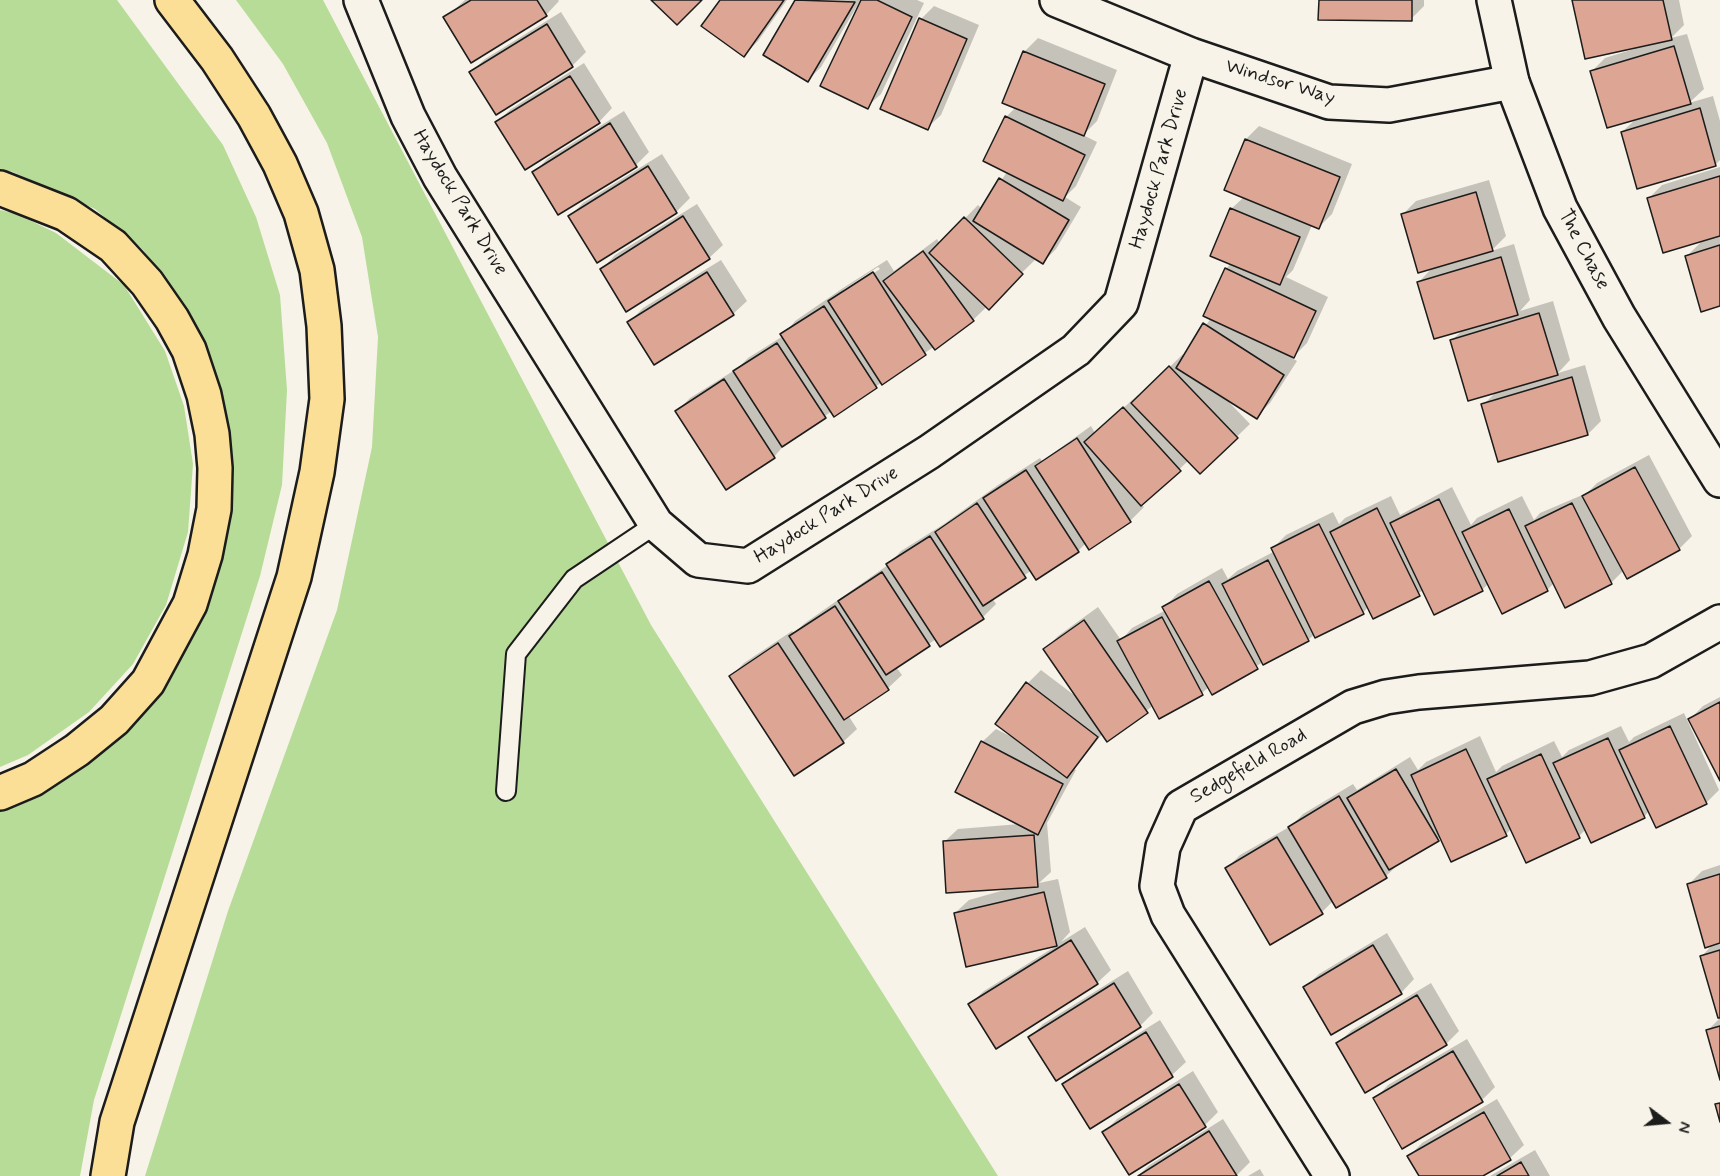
<!DOCTYPE html>
<html>
<head>
<meta charset="utf-8">
<style>
	body { margin:0 }
	#map { position:relative; width:1720px; height:1176px; overflow:hidden; background:#f7f3e8; font-family:Mynerve,sans-serif }
	canvas { display:block }
	.north { position:absolute; left:1636px; top:1092px; width:60px; height:60px; -webkit-text-stroke:4px #f7f3e8; paint-order:stroke; rotate:106deg; font-size:16px; font-weight:700; line-height:24px; text-align:center; color:#1c1c1c }
	.north::after { content:''; display:block; margin:auto; width:21px; height:27px; background:#1c1c1c; clip-path:polygon(50% 0,100% 100%,50% 72%,0 100%) }
</style>
</head>
<body>
<div id="map">
<canvas width="1720" height="1176"></canvas>
<div class="north">N</div>
</div>
<script>
const g = document.querySelector('canvas').getContext('2d');
g.lineJoin = 'round';
function fillPath(path, color) { g.fillStyle = color; g.fill(path, 'evenodd'); }
const poly = rows => new Path2D(rows.map(r => 'M' + r).join(''));
function trace(path, color, width, dash) { g.strokeStyle = color; g.lineWidth = width; g.lineCap = dash ? 'butt' : 'round'; g.setLineDash(dash || []); g.stroke(path); }
function write(font, color, halo, rows, align = 'center') {
  g.font = font + ' Mynerve,sans-serif'; g.lineWidth = 5; g.setLineDash([]); g.textBaseline = 'middle'; g.strokeStyle = halo; g.fillStyle = color; for (const [text, x, y, turn = 0] of rows) {
    g.save(); g.translate(x, y); g.rotate((+turn || 0) * Math.PI / 180); g.textAlign = isNaN(turn) ? turn : align; if (halo) g.strokeText(text, 0, 0); g.fillText(text, 0, 0); g.restore();
  }
}
fillPath(poly([
	[0,0,117,0,223,145,256,217,280,295,287,390,282,485,260,576,94,1100,80,1176,0,1176,0,809,16,804,166,679,202,620,223,548,232,484,225,410,200,332,143,250,95,209,13,172,0,169],
	[236,0,323,0,651,625,998,1176,145,1176,228,911,337,610,372,447,378,337,362,237,327,143,283,64],
	[0,210,17,214,56,233,124,285,165,351,184,406,193,464,188,532,166,605,133,664,89,712,28,755,0,767]
]), '#b6dc98');
fillPath(poly([
	[465,0,558,0,559,1,546,15,445,18],
	[722,0,787,0,758,41,744,55],
	[797,0,917,0,924,3,881,94,867,107,860,1,821,67,808,80,765,54],
	[1320,0,1424,0,1424,6,1411,19],
	[1574,0,1679,0,1684,25,1671,38,1687,34,1704,89,1689,103,1713,96,1720,121,1720,160,1715,165,1622,132,1637,118,1592,71,1605,58,1634,49,1633,47],
	[934,6,979,25,941,115,927,128,921,19],
	[561,12,586,52,572,66,496,113,471,72,485,59],
	[1038,38,1117,70,1097,121,1083,135,1097,142,1076,186,1065,197,1081,207,1056,249,1043,262,1037,258,973,320,834,415,832,411,786,443,774,457,676,412,690,398,738,368,748,358,783,336,795,321,843,288,887,260,894,271,937,239,940,244,978,205,982,209,1007,172,1006,117,1016,107,1004,102,1025,51],
	[878,267,880,269,843,293,843,290],
	[584,63,612,108,599,122,497,122,511,109],
	[624,111,649,152,636,165,534,173,547,159],
	[1259,126,1352,164,1332,214,1319,227,1312,225,1293,270,1286,277,1328,297,1307,343,1292,358,1297,361,1270,403,1256,417,1226,399,1250,424,1200,472,1189,460,1142,505,1144,507,1130,521,1089,548,1086,543,1078,551,1032,570,992,598,996,604,983,617,936,639,896,667,902,675,888,688,848,715,857,729,843,742,731,676,744,663,792,631,794,633,805,623,888,565,901,551,944,524,998,485,1040,458,1042,461,1091,426,1095,433,1138,395,1139,397,1183,354,1185,356,1211,318,1226,269,1231,263,1231,209,1244,197,1226,189,1246,139],
	[662,154,690,198,676,212,597,261,570,216,583,203],
	[1720,167,1720,305,1687,256,1703,240,1649,198,1662,185],
	[1489,180,1506,236,1491,251,1514,244,1530,300,1520,311,1553,301,1570,360,1558,373,1585,365,1601,421,1588,434,1483,405,1496,392,1452,340,1463,330,1419,282,1433,267,1403,214,1416,201],
	[697,204,723,245,709,258,602,269,615,255],
	[721,260,747,301,733,314,629,322,643,308],
	[1649,455,1692,536,1679,549,1624,570,1611,583,1554,583,1548,589,1503,612,1489,583,1483,589,1435,613,1424,590,1373,617,1368,607,1363,613,1315,634,1308,640,1263,662,1213,693,1209,687,1202,693,1160,717,1154,705,1107,740,1103,733,1074,769,1076,770,1047,823,1051,872,1039,883,1058,879,1070,932,1061,942,1085,927,1111,970,1097,983,996,1046,970,1004,984,991,1056,946,955,913,969,900,1015,887,944,842,958,829,1020,824,982,742,996,729,1012,737,1028,683,1041,670,1078,698,1045,649,1058,636,1098,607,1121,640,1132,628,1166,610,1164,608,1177,594,1222,568,1228,579,1237,571,1275,551,1273,548,1286,535,1333,512,1339,524,1345,518,1391,496,1400,515,1452,487,1471,525,1477,518,1522,496,1534,520,1540,513,1587,493,1597,483],
	[1720,697,1720,777,1690,719,1703,706],
	[1684,713,1719,790,1706,803,1649,811,1644,817,1586,829,1579,836,1527,861,1512,828,1506,834,1441,836,1400,863,1386,876,1336,906,1333,901,1322,912,1227,868,1240,855,1291,826,1303,814,1353,784,1357,790,1410,757,1418,770,1426,762,1480,736,1496,772,1502,766,1554,741,1562,757,1569,750,1621,726,1629,742,1634,737],
	[1720,865,1720,1016,1701,957,1714,943,1689,884,1702,871],
	[1387,933,1414,979,1401,993,1305,987,1319,974],
	[1128,971,1153,1013,1140,1026,1030,1037,1043,1024],
	[1431,983,1459,1031,1446,1044,1338,1043,1352,1030],
	[1720,1018,1720,1074,1707,1031],
	[1160,1020,1186,1062,1172,1075,1090,1127,1064,1084,1078,1071],
	[1467,1039,1495,1087,1482,1100,1375,1099,1388,1085],
	[1193,1071,1218,1112,1205,1125,1129,1173,1104,1132,1117,1119],
	[1497,1099,1524,1145,1510,1158,1480,1176,1420,1176,1409,1156,1422,1143],
	[1223,1119,1250,1162,1236,1176,1138,1176,1148,1166],
	[1535,1150,1550,1176,1490,1176],
	[1260,1169,1264,1176,1248,1176]
]), '#0003');
const building = poly([
	[471,0,537,0,547,16,471,63,443,17,471,0],
	[651,0,702,0,677,25,651,0],
	[720,0,784,0,744,57,701,26,720,0],
	[795,0,855,2,808,82,763,55,795,0],
	[861,0,877,0,912,17,868,109,820,86,861,0],
	[1319,0,1412,0,1412,21,1318,20,1319,0],
	[1572,0,1663,0,1672,40,1585,59,1572,0],
	[919,18,967,39,928,130,880,109,919,18],
	[547,24,573,67,496,115,469,72,547,24],
	[1674,46,1691,104,1607,128,1590,71,1674,46],
	[1023,51,1105,84,1084,136,1002,103,1023,51],
	[570,76,600,123,525,170,495,122,570,76],
	[1700,108,1716,166,1637,189,1621,132,1700,108],
	[1005,116,1085,155,1063,201,983,161,1005,116],
	[610,123,637,167,558,215,532,172,610,123],
	[1245,139,1340,177,1319,229,1224,190,1245,139],
	[648,166,677,213,597,263,568,216,648,166],
	[1720,176,1720,236,1663,253,1647,198,1720,176],
	[999,178,1069,220,1043,264,973,221,999,178],
	[1476,192,1493,251,1418,273,1401,214,1476,192],
	[1230,208,1300,237,1280,285,1210,256,1230,208],
	[683,216,710,259,626,312,600,269,683,216],
	[964,217,1023,274,989,310,929,253,964,217],
	[1720,245,1720,306,1701,312,1685,256,1720,245],
	[923,251,974,321,935,350,883,281,923,251],
	[1501,257,1518,315,1434,339,1417,282,1501,257],
	[1225,268,1316,311,1294,358,1203,316,1225,268],
	[707,272,734,315,654,365,627,322,707,272],
	[873,272,926,355,882,385,828,301,873,272],
	[824,306,877,388,834,417,780,334,824,306],
	[1539,313,1558,375,1468,401,1450,340,1539,313],
	[1203,323,1284,375,1257,419,1176,368,1203,323],
	[777,343,826,418,782,447,733,371,777,343],
	[1169,366,1238,438,1200,474,1131,403,1169,366],
	[1572,377,1588,435,1498,462,1481,404,1572,377],
	[724,379,775,458,726,490,675,411,724,379],
	[1123,407,1181,471,1141,506,1084,442,1123,407],
	[1077,438,1131,522,1089,550,1035,466,1077,438],
	[1635,467,1680,550,1627,579,1582,496,1635,467],
	[1026,470,1079,552,1036,580,983,498,1026,470],
	[1439,499,1483,591,1434,615,1390,523,1439,499],
	[977,503,1026,578,983,606,935,532,977,503],
	[1572,503,1612,584,1565,608,1525,526,1572,503],
	[1377,508,1420,596,1373,619,1330,532,1377,508],
	[1509,509,1548,591,1502,614,1462,532,1509,509],
	[1319,524,1364,614,1315,638,1271,548,1319,524],
	[930,536,984,619,940,647,886,564,930,536],
	[1268,560,1309,641,1263,665,1222,584,1268,560],
	[882,572,930,646,886,675,838,601,882,572],
	[1209,581,1258,669,1212,695,1162,607,1209,581],
	[835,606,889,690,844,720,789,636,835,606],
	[1162,617,1203,695,1159,719,1117,641,1162,617],
	[1084,620,1148,713,1107,742,1043,649,1084,620],
	[778,643,844,743,794,776,729,676,778,643],
	[1026,682,1098,737,1067,778,995,724,1026,682],
	[1720,702,1720,781,1688,719,1720,702],
	[1670,726,1707,804,1656,828,1619,750,1670,726],
	[1608,738,1645,818,1591,843,1553,763,1608,738],
	[981,741,1063,784,1038,835,955,792,981,741],
	[1466,749,1507,836,1451,862,1411,775,1466,749],
	[1541,754,1580,838,1526,863,1487,779,1541,754],
	[1396,769,1439,841,1389,870,1347,798,1396,769],
	[1339,796,1387,878,1336,908,1288,827,1339,796],
	[1034,835,1038,887,946,893,943,841,1034,835],
	[1277,837,1323,914,1270,945,1225,868,1277,837],
	[1720,874,1720,943,1705,948,1687,884,1720,874],
	[1044,892,1057,946,966,967,954,913,1044,892],
	[1071,940,1098,984,996,1049,968,1004,1071,940],
	[1373,945,1402,994,1331,1035,1303,987,1373,945],
	[1720,950,1720,1018,1718,1018,1700,956,1720,950],
	[1114,983,1141,1027,1056,1081,1028,1037,1114,983],
	[1417,995,1447,1045,1365,1093,1336,1043,1417,995],
	[1720,1026,1720,1080,1706,1030,1720,1026],
	[1146,1032,1173,1077,1090,1129,1062,1084,1146,1032],
	[1453,1051,1483,1102,1402,1149,1373,1098,1453,1051],
	[1179,1084,1206,1127,1129,1175,1102,1132,1179,1084],
	[1720,1103,1720,1122,1715,1104,1720,1103],
	[1484,1112,1511,1160,1483,1176,1419,1176,1407,1156,1484,1112],
	[1209,1131,1237,1176,1138,1176,1209,1131],
	[1521,1162,1529,1176,1497,1176,1521,1162]
]);
fillPath(building, '#dda694');
trace(building, '#1c1c1c', 1.5);
const service = poly([
	[506,791,516,654,574,579,656,524]
]);
const minor = poly([
	[361,0,408,116,440,177,656,524,698,560,748,566,929,452,1076,350,1121,303,1191,55],
	[1057,0,1191,55,1329,102,1389,105,1512,82],
	[1332,1176,1168,915,1157,886,1163,847,1181,807,1353,707,1386,697,1419,692,1590,678,1651,661,1720,622]
]);
const tertiary = poly([
	[1494,0,1512,82,1560,208,1619,317,1720,480]
]);
const motorway = poly([
	[0,188,66,214,113,246,147,283,172,319,189,350,204,395,212,434,215,468,214,509,205,555,190,604,148,682,114,720,77,750,33,779,0,793],
	[108,1176,117,1122,294,577,317,472,327,399,324,326,317,270,301,213,280,164,254,116,217,59,172,0]
]);
trace(service, '#1c1c1c', 22);
trace(minor, '#1c1c1c', 38);
trace(tertiary, '#1c1c1c', 38);
trace(motorway, '#1c1c1c', 38);
trace(service, '#f7f3e8', 18);
trace(minor, '#f7f3e8', 33);
trace(tertiary, '#f7f3e8', 33);
trace(motorway, '#fbdf96', 33);
write('20px', '#1c1c1c', '#f7f3e8', [
	["Windsor Way",1280,83,17],
	["Haydock Park Drive",1160,169,-74],
	["Haydock Park Drive",459,203,59],
	["The Chase",1583,250,62],
	["Haydock Park Drive",827,516,-32],
	["Sedgefield Road",1249,767,-30]
]);
</script>
</body>
</html>
